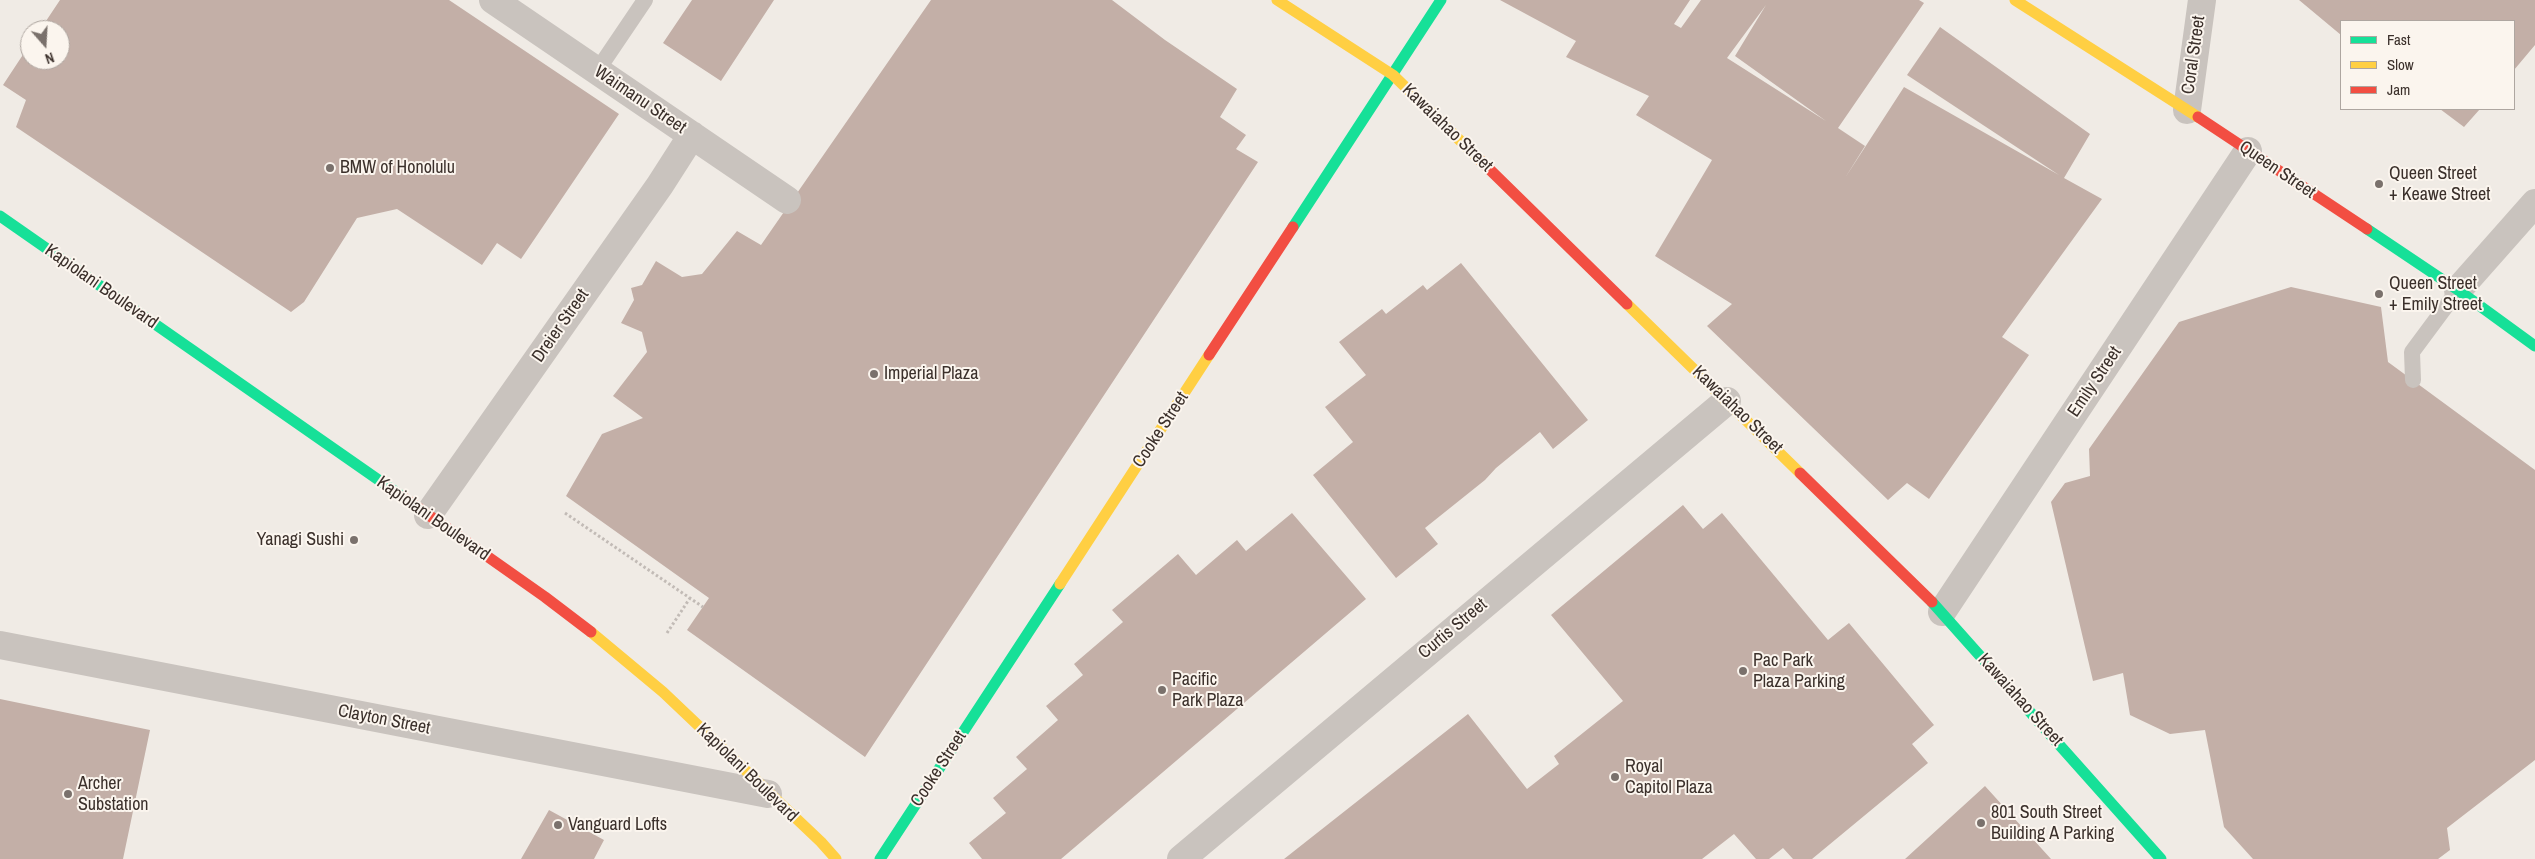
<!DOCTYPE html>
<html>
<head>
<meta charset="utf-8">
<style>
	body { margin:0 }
	#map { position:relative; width:2535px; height:859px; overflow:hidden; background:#f0ebe5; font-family:"Archivo Narrow",sans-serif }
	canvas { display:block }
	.legend { position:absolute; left:2340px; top:20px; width:175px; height:90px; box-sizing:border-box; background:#fbf5ee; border:1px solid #aea6a0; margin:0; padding:6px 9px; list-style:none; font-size:15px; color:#3b302b }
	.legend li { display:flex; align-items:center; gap:10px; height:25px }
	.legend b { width:25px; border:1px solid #aea6a0 }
	.north { position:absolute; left:20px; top:20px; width:50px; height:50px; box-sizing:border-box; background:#fbf5ee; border:1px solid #aea6a0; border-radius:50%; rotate:161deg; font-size:14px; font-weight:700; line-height:20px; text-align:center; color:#3b302b }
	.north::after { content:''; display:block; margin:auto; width:18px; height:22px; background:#7a716c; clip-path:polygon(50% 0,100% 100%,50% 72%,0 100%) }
</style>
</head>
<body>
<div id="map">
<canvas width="2535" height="859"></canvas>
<ul class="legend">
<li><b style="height:6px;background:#16e098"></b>Fast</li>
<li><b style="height:6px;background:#ffcf43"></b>Slow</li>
<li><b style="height:6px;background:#f24e42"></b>Jam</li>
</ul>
<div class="north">N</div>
</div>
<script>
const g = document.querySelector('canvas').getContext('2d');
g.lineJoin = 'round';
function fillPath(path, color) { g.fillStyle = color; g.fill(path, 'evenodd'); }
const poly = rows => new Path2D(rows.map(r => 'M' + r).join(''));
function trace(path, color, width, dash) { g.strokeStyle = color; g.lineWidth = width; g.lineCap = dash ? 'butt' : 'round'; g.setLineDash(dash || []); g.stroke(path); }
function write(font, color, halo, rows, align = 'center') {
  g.font = font + ' "Archivo Narrow",sans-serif'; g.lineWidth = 4; g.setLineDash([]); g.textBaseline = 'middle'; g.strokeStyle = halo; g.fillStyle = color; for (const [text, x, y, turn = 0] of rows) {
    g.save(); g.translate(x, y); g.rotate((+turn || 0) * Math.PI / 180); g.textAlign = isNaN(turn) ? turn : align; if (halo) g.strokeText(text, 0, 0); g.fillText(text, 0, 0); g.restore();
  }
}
fillPath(poly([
	[60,0,449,0,619,114,521,259,497,243,482,265,397,209,357,218,304,302,291,312,16,127,26,100,3,85,30,44,30,60,60,60,60,30,40,30],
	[692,0,774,0,721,81,663,43],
	[931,0,1112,0,1165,40,1237,89,1220,117,1246,135,1236,149,1258,162,865,757,687,630,709,598,566,496,602,434,643,418,613,396,647,352,642,332,621,323,634,300,631,288,642,285,656,261,682,277,702,274,737,231,761,245],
	[1500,0,1690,0,1674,24,1681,28,1701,0,1919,0,1924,3,1838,128,1865,146,1845,178,1904,87,2059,175,1907,75,1940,27,2090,134,2064,178,2102,199,2002,337,2029,355,1929,499,1907,483,1888,500,1707,326,1732,304,1655,256,1712,160,1636,115,1649,96,1566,57,1576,41],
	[1766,5,1735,56,1826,121,1727,58],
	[2299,0,2535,0,2535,45,2514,70,2514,21,2341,21,2341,35],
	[2440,109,2480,109,2464,127],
	[1461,263,1588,420,1553,449,1540,432,1496,468,1485,480,1425,528,1438,544,1396,578,1313,475,1353,442,1325,407,1366,375,1339,342,1382,309,1386,314,1423,285,1427,290],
	[2291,287,2381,307,2388,362,2535,470,2535,760,2447,828,2450,850,2438,859,2253,859,2224,827,2205,730,2170,734,2130,715,2123,673,2093,681,2051,502,2065,483,2090,476,2089,449,2179,322],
	[1683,505,1703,529,1722,513,1828,640,1849,623,1934,725,1912,744,1928,763,1812,859,1793,859,1783,848,1769,859,1756,859,1734,834,1702,859,1284,859,1468,714,1527,789,1559,764,1554,756,1623,701,1551,615],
	[1292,513,1366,599,1061,859,982,859,969,843,1006,813,993,798,1027,769,1016,757,1058,720,1046,706,1083,675,1074,664,1123,622,1112,610,1178,554,1196,575,1237,540,1246,551],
	[0,699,150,730,123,859,0,859],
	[1985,786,2051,859,1905,859],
	[549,810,604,840,594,859,521,859]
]), '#c3afa7');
trace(poly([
	[565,513,703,607],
	[667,633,690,598]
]), '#c2bbb6', 3, [2.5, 2.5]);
trace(poly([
	[597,71,645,0],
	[2413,380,2412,352,2458,290]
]), '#c9c3be', 16);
trace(poly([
	[493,0,787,200],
	[2187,110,2202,0],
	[2458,290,2535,203],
	[428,515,660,185,692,135],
	[1942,612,2248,151],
	[0,645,768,794],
	[1181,859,1727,401]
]), '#c9c3be', 28);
trace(poly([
	[0,216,403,497],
	[1293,227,1441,0],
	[2367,229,2458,290,2535,346],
	[1932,602,2161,859],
	[880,859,1060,584]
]), '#16e098', 11);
trace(poly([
	[1277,0,1393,75,1481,161],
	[2015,0,2198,117],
	[1627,304,1800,473],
	[1060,584,1209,355],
	[591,632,663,692,821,842,836,859]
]), '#ffcf43', 11);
trace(poly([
	[2198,117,2367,229],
	[1481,161,1627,304],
	[1209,355,1293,227],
	[1800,473,1932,602],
	[403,497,545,597,591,632]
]), '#f24e42', 11);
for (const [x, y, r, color] of [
	[330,168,5,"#7a716c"],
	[2379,184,5,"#7a716c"],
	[2379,294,5,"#7a716c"],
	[874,374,5,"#7a716c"],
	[354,540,5,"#7a716c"],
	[1743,671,5,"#7a716c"],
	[1162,690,5,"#7a716c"],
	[1615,777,5,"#7a716c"],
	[68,794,5,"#7a716c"],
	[1981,823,5,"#7a716c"],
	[558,825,5,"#7a716c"]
]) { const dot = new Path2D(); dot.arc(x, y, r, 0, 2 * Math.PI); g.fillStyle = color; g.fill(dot); trace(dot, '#fbf5ee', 2); }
write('18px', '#3b302b', '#fbf5ee', [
	["Coral Street",2194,55,-82],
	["Waimanu Street",640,100,34],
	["Kawaiahao Street",1447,128,44],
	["Queen Street",2277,170,34],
	["Kapiolani Boulevard",101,287,35],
	["Dreier Street",561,326,-55],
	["Emily Street",2095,382,-56],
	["Kawaiahao Street",1737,410,44],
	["Cooke Street",1161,430,-57],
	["Kapiolani Boulevard",433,519,35],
	["Curtis Street",1453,629,-40],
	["Kawaiahao Street",2020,700,48],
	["Clayton Street",384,720,11],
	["Cooke Street",939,769,-57],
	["Kapiolani Boulevard",747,773,44]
]);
write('18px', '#3b302b', '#fbf5ee', [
	["BMW of Honolulu",340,168],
	["Queen Street",2389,174],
	["+ Keawe Street",2389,195],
	["Queen Street",2389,284],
	["+ Emily Street",2389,305],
	["Imperial Plaza",884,374],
	["Yanagi Sushi",344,540,"right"],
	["Pac Park",1753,661],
	["Plaza Parking",1753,682],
	["Pacific",1172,680],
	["Park Plaza",1172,701],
	["Royal",1625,767],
	["Capitol Plaza",1625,788],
	["Archer",78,784],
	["Substation",78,805],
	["801 South Street",1991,813],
	["Building A Parking",1991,834],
	["Vanguard Lofts",568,825]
], 'left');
</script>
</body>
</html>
